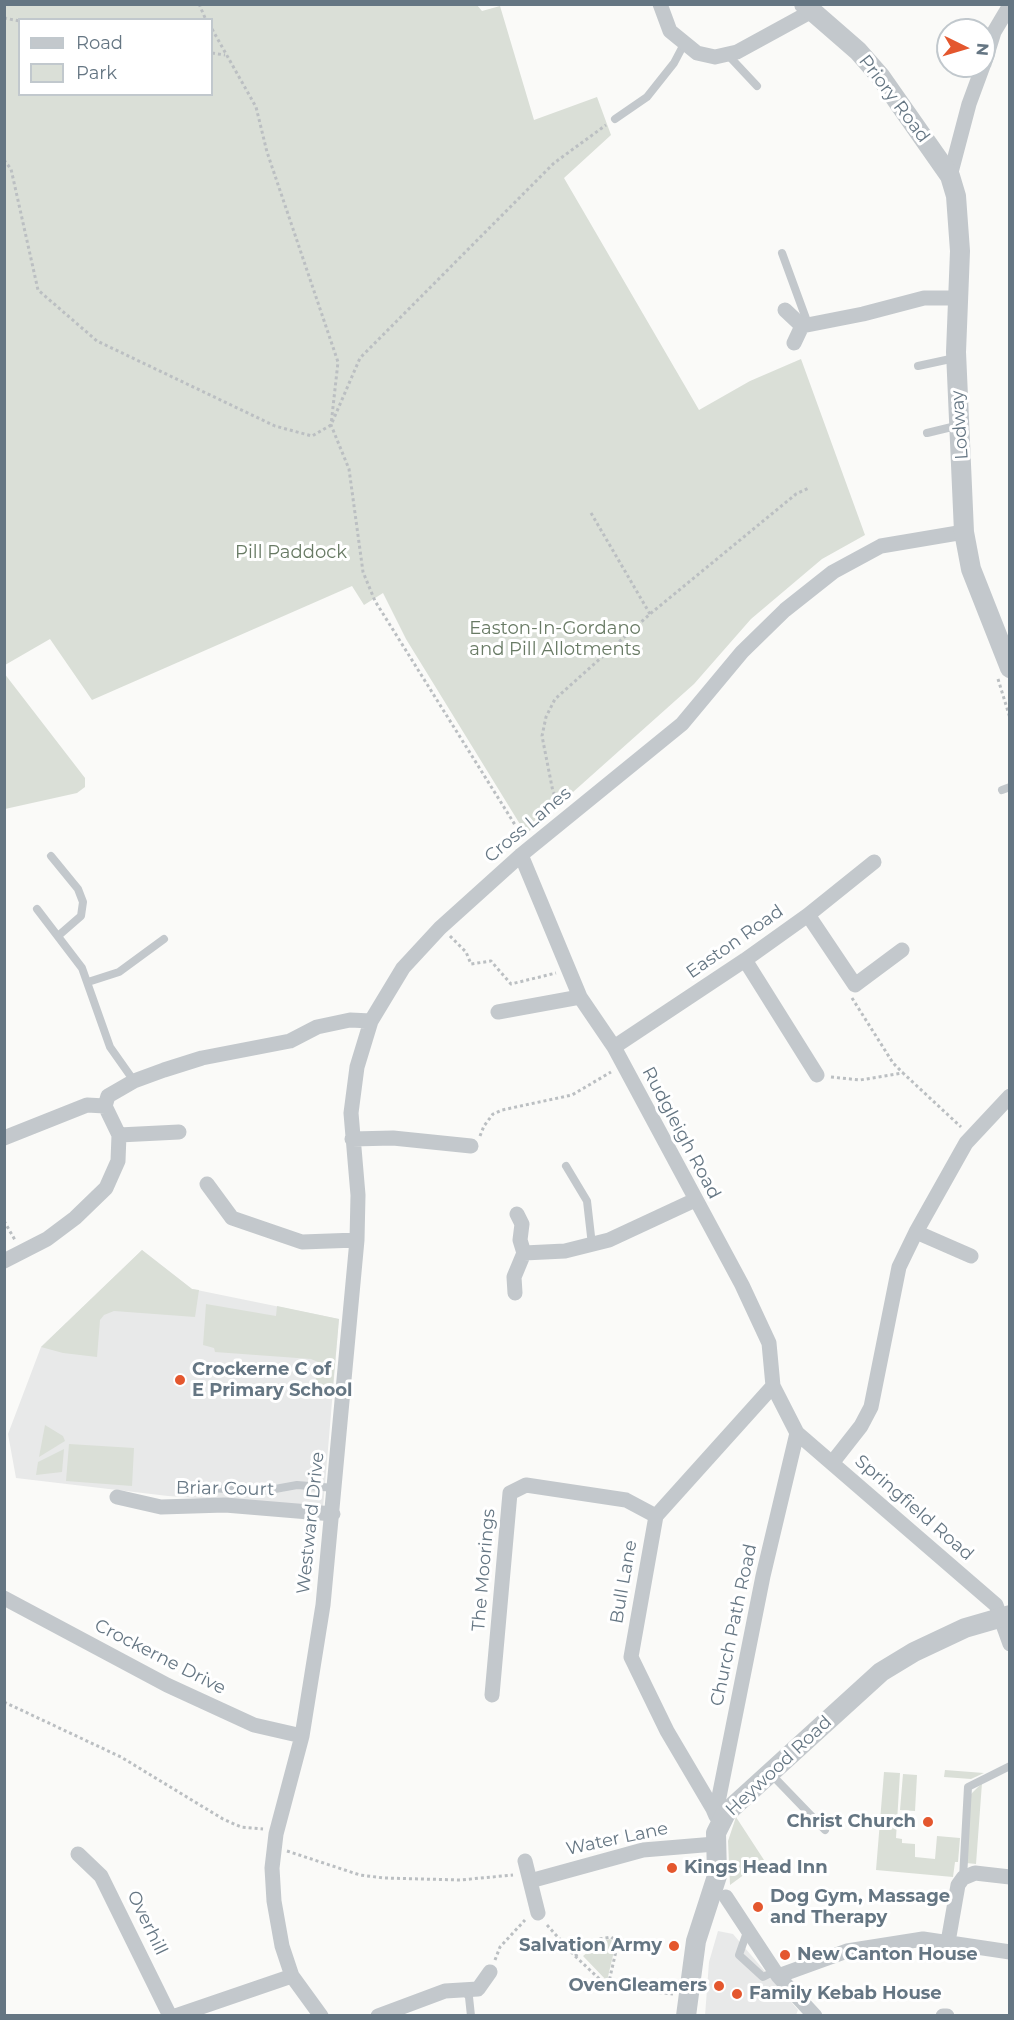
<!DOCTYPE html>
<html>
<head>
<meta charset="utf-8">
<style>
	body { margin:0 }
	#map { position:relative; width:1014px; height:2020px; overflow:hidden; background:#fafaf8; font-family:Montserrat,sans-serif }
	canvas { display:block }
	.frame { position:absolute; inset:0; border:6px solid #657683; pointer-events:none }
	.legend { position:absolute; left:18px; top:18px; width:195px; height:78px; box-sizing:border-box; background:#fff; border:2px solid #c1c8cd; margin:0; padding:8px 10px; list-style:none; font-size:18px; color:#657683 }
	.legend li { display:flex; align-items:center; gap:12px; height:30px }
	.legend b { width:30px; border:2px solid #c1c8cd }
	.north { position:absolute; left:936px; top:18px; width:60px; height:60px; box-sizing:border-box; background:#fff; border:2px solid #c1c8cd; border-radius:50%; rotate:95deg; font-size:16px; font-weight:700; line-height:24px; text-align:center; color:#657683 }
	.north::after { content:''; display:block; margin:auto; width:21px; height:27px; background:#e4572e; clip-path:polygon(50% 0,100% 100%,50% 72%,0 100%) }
</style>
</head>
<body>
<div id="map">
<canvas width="1014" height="2020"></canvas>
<div class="frame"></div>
<ul class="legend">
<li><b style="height:8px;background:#c3c8cc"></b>Road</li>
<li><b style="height:16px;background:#dadfd7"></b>Park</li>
</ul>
<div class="north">N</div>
</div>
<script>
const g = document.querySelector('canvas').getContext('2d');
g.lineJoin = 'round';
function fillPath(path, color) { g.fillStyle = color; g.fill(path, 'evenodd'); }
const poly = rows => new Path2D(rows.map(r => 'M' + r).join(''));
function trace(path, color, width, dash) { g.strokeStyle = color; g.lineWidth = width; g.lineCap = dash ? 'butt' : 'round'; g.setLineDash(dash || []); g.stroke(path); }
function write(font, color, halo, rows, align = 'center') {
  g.font = font + ' Montserrat,sans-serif'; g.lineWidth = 6; g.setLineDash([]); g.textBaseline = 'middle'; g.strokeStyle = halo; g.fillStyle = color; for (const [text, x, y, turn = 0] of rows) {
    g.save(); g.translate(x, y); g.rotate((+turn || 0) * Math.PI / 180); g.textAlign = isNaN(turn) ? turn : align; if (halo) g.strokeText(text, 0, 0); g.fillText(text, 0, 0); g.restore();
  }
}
fillPath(poly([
	[142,1250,192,1289,339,1319,323,1508,168,1496,16,1478,8,1434,41,1347],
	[718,1931,733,1934,798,2010,796,2015,705,2016,709,1962]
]), '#e8e9e9');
fillPath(poly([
	[477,5,482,11,500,6,534,120,597,97,611,135,564,178,699,410,750,381,801,359,865,535,822,559,751,619,694,684,526,834,406,639,383,593,364,605,352,586,92,700,50,639,5,665,5,5],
	[20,20,212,20,212,94,20,94],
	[4,673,85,778,85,787,77,793,5,809],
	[142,1250,192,1289,199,1290,195,1317,114,1311,104,1315,100,1320,97,1357,63,1353,41,1347],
	[206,1304,276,1316,277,1306,339,1319,333,1386,315,1385,318,1362,311,1359,215,1352,214,1348,203,1345],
	[45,1425,63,1436,65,1441,39,1457],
	[69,1444,134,1448,132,1486,66,1481],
	[64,1449,62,1472,36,1475,38,1462],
	[945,1770,984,1773,971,1779,944,1777],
	[884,1772,900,1773,896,1838,902,1839,902,1843,915,1844,915,1857,935,1859,937,1836,960,1838,958,1862,955,1862,953,1877,876,1870],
	[903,1774,917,1775,915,1811,900,1810],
	[982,1783,976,1864,966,1863,971,1794],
	[736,1817,764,1860,730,1885,728,1841],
	[610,1939,614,1942,614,1951,607,1981,583,1956,600,1942]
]), '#dadfd7');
trace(poly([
	[199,4,206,20],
	[4,18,20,21],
	[212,29,256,107,267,152,338,362,331,425,349,469,363,572,375,601,522,836],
	[212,53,225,55],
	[4,160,11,169,38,290,97,341,275,426,312,436,331,425,360,358,554,163,606,125],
	[591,513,650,614],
	[998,679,1010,718],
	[561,805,553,792,542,736,546,717,555,699,650,614,796,494,809,488],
	[450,936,466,952,471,964,491,961,511,984,556,973],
	[852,998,893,1063,903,1073],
	[831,1077,860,1080,903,1073,961,1127],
	[480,1136,484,1126,493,1114,502,1110,572,1095,611,1072],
	[4,1221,15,1240],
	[4,1702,121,1757,223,1819,241,1827,263,1829],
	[287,1851,360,1875,384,1878,460,1880,513,1875],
	[547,1925,575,1956,608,1987,673,1994],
	[575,1956,599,1939,611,1937,616,1941,616,1951,608,1986],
	[495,1960,500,1947,525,1920]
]), '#bbbfc2', 3, [3, 3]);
trace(poly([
	[727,54,757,86],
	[615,119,647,97,674,63,684,44],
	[782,253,808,324],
	[918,366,955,358],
	[927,433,960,425],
	[1002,790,1010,787],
	[51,856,78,889,83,902,81,916,58,936],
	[37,909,82,968,110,1047,134,1081],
	[88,982,119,972,164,939],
	[566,1166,587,1201,592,1245],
	[209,1488,264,1491,297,1485,335,1488],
	[771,1774,825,1830],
	[963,1878,968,1787,1010,1766],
	[747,1932,739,1955,763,1977,775,1971],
	[464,1990,469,1997,471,2016]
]), '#c3c8cc', 8);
trace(poly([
	[660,4,670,31,697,53,715,57,737,52,812,11],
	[984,64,994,32,1010,5],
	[950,176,969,104,983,66],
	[785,310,802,326,863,314,924,298,959,298],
	[794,343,802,326],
	[521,855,580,997,614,1047,742,1285,769,1343,773,1386,797,1433,996,1605,1010,1644],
	[808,915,855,985,902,950],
	[745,960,817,1075],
	[498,1012,580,997],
	[614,1047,745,960,808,915,874,862],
	[105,1106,108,1096,134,1081,164,1070,202,1058,290,1041,317,1027,350,1020,371,1021],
	[119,1135,179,1132],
	[4,1138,87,1105,105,1106],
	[352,1139,393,1138,471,1146],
	[207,1184,232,1218,302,1242,357,1240],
	[517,1214,522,1224,520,1240,524,1253],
	[916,1232,971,1256],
	[524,1253,565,1251,609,1240,695,1200],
	[4,1261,47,1239,75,1218,106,1188,118,1161,119,1135,105,1106],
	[515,1293,514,1277,524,1253],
	[832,1463,861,1426,871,1407,899,1267,916,1232,966,1143,1010,1096],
	[117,1497,161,1507,225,1505,333,1514],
	[4,1598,167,1685,254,1725,302,1736],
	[492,1695,510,1493,526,1485,626,1500,656,1516],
	[713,1809,667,1731,631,1657,656,1516,773,1386],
	[716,1816,713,1809,718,1802,763,1576,797,1433],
	[78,1854,101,1876,170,2016],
	[525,1861,538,1913],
	[530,1881,643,1850,715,1844],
	[726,1897,778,1976,815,2016],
	[948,1942,958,1885,963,1878,975,1873,1010,1877],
	[778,1976,847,1951,923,1939,1010,1952],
	[175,2016,292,1976],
	[321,2016,292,1976,282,1946,274,1901,272,1868,276,1834,302,1736,323,1605,357,1240,358,1195,351,1113,357,1067,371,1021,403,968,440,928,521,855,682,724,742,652,785,610,833,572,881,546,964,532],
	[378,2016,445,1991,478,1989,490,1972],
	[943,2016,947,2016]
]), '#c3c8cc', 15);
trace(poly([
	[804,4,858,51,880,76,950,176,956,196,960,251,956,352,964,532,971,569,1010,668],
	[686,2016,696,1941,717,1876,716,1833,726,1813,881,1672,914,1652,965,1628,1010,1615]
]), '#c3c8cc', 20);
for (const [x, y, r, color] of [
	[180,1380,6,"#e4572e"],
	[928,1822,6,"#e4572e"],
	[672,1868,6,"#e4572e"],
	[758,1907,6,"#e4572e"],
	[674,1946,6,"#e4572e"],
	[785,1955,6,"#e4572e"],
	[719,1986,6,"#e4572e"],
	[737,1994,6,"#e4572e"]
]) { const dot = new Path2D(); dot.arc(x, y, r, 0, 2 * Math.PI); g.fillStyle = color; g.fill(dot); trace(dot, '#fff', 2); }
write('18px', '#657683', '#fff', [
	["Priory Road",894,99,53],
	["Lodway",960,425,-94],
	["Cross Lanes",528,825,-40],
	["Easton Road",735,942,-35],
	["Rudgleigh Road",681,1133,62],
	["Briar Court",225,1489,1],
	["Springfield Road",914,1508,41],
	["Westward Drive",311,1523,-84],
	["The Moorings",484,1570,-85],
	["Bull Lane",624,1582,-80],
	["Church Path Road",734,1625,-78],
	["Crockerne Drive",160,1657,27],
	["Heywood Road",779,1766,-43],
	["Water Lane",617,1839,-12],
	["Overhill",147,1923,64]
]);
write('18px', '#687a64', '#fff', [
	["Pill Paddock",291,553],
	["Easton-In-Gordano",555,629],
	["and Pill Allotments",555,650]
]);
write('bold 18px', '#657683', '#fff', [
	["Crockerne C of",192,1370],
	["E Primary School",192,1391],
	["Christ Church",916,1822,"right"],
	["Kings Head Inn",684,1868],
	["Dog Gym, Massage",770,1897],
	["and Therapy",770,1918],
	["Salvation Army",662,1946,"right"],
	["New Canton House",797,1955],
	["OvenGleamers",707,1986,"right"],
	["Family Kebab House",749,1994]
], 'left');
</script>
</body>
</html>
